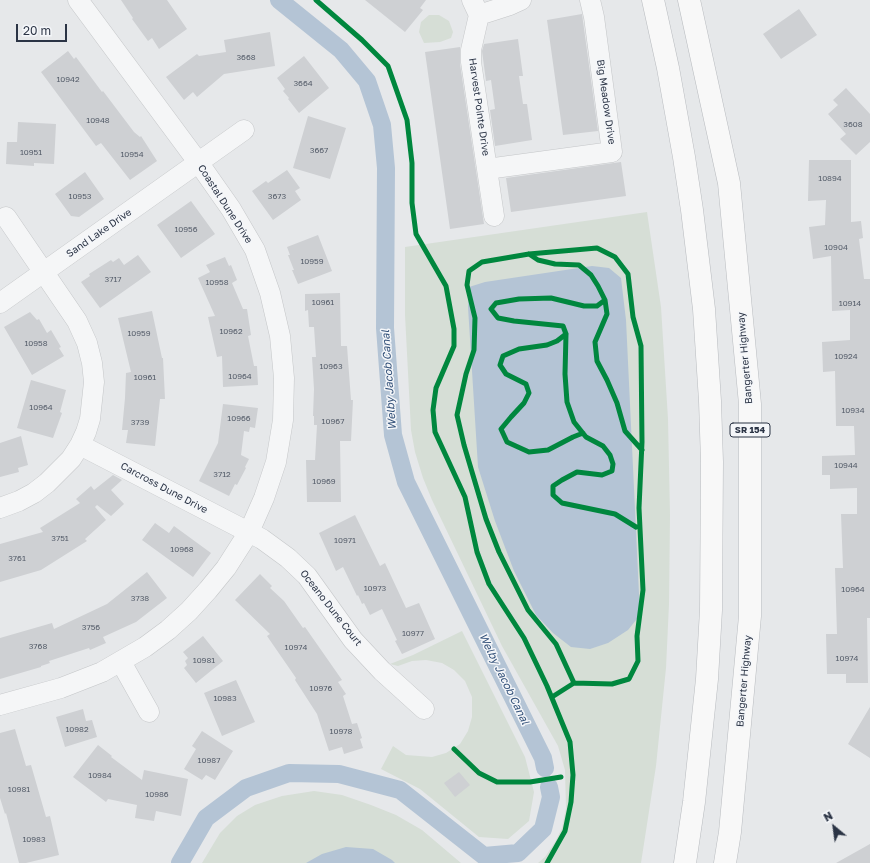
<!DOCTYPE html>
<html>
<head>
<meta charset="utf-8">
<style>
	body { margin:0 }
	#map { position:relative; width:870px; height:863px; overflow:hidden; background:#e6e8ea; font-family:"Golos Text",sans-serif }
	canvas { display:block }
	.north { position:absolute; left:814px; top:807px; width:40px; height:40px; -webkit-text-stroke:3px #f4f6f9; paint-order:stroke; rotate:331deg; font-size:11px; font-weight:700; line-height:16px; text-align:center; color:#2b3445 }
	.north::after { content:''; display:block; margin:auto; width:14px; height:18px; background:#2b3445; clip-path:polygon(50% 0,100% 100%,50% 72%,0 100%) }
	.scale { position:absolute; left:16px; top:24px; width:51px; height:18px; box-sizing:border-box; border:2px solid #2b3445; border-top:0; padding-left:5px; font-size:12px; line-height:14px; white-space:nowrap; color:#2b3445; -webkit-text-stroke:3px #f4f6f9; paint-order:stroke }
</style>
</head>
<body>
<div id="map">
<canvas width="870" height="863"></canvas>
<div class="north">N</div>
<div class="scale">20 m</div>
</div>
<script>
const g = document.querySelector('canvas').getContext('2d');
g.lineJoin = 'round';
function fillPath(path, color) { g.fillStyle = color; g.fill(path, 'evenodd'); }
const poly = rows => new Path2D(rows.map(r => 'M' + r).join(''));
function trace(path, color, width, dash) { g.strokeStyle = color; g.lineWidth = width; g.lineCap = dash ? 'butt' : 'round'; g.setLineDash(dash || []); g.stroke(path); }
function write(font, color, halo, rows, align = 'center') {
  g.font = font + ' "Golos Text",sans-serif'; g.lineWidth = 3; g.setLineDash([]); g.textBaseline = 'middle'; g.strokeStyle = halo; g.fillStyle = color; for (const [text, x, y, turn = 0] of rows) {
    g.save(); g.translate(x, y); g.rotate((+turn || 0) * Math.PI / 180); g.textAlign = isNaN(turn) ? turn : align; if (halo) g.strokeText(text, 0, 0); g.fillText(text, 0, 0); g.restore();
  }
}
fillPath(poly([
	[429,15,439,15,449,21,453,32,451,38,440,42,424,43,419,32,421,22],
	[647,212,661,307,668,419,670,515,669,604,666,668,656,766,641,863,538,863,545,857,555,842,562,828,566,808,565,770,558,746,502,646,432,500,423,478,415,452,411,430,405,315,405,247],
	[462,631,525,757,534,792,529,821,508,839,479,837,420,789,381,769,393,746,406,755,432,757,446,753,460,744,468,731,472,717,472,697,465,681,454,670,442,663,426,660,412,661,398,666,390,664,413,655],
	[314,791,342,795,371,805,396,815,422,830,461,863,202,863,220,833,237,816,255,805,282,796]
]), '#d6ded6');
fillPath(poly([
	[592,266,609,268,621,278,626,320,640,615,628,630,608,643,590,649,571,647,553,633,536,615,514,571,495,521,478,467,468,307,469,287,485,282],
	[346,847,373,849,392,860,395,863,306,863,322,854]
]), '#b4c4d5');
trace(poly([
	[279,0,341,50,367,81,382,125,386,168,385,328,393,435,406,482,543,758,545,768],
	[180,863,206,818,246,788,289,773,339,774,400,790,484,856,518,853,543,829,551,797,549,787]
]), '#b4c4d5', 18);
fillPath(poly([
	[121,0,167,0,187,29,159,49,152,38,148,41,132,19,133,18],
	[365,0,426,0,420,8,423,10,405,32],
	[799,9,817,35,781,59,763,34],
	[582,14,598,131,563,135,547,20],
	[270,32,275,66,224,74,197,97,193,92,184,100,166,77,197,54,199,56,226,52,224,40],
	[518,39,523,76,519,76,523,104,527,104,532,140,495,146,490,110,495,109,491,80,486,81,482,51,484,44],
	[460,47,460,64,484,224,450,229,425,52],
	[68,51,74,59,76,57,102,92,103,91,134,132,140,137,141,136,157,161,130,180,101,143,96,146,41,72],
	[304,56,329,88,299,113,288,99,289,98,283,91,285,89,277,78],
	[846,88,870,114,870,142,856,155,840,139,846,134,828,114,838,105,833,100],
	[308,116,346,128,330,179,293,168],
	[18,122,56,124,54,164,34,163,34,166,6,164,7,142,17,142],
	[809,160,851,160,851,222,861,221,863,238,859,239,864,279,870,279,870,618,867,618,868,683,846,683,846,674,827,674,826,634,837,634,835,568,843,568,841,514,857,514,857,488,830,489,830,475,822,475,822,456,855,455,854,426,836,426,835,371,823,372,822,342,850,340,850,310,832,311,831,256,813,259,809,227,825,225,826,200,808,201],
	[621,162,626,196,511,212,506,178],
	[287,170,300,188,295,191,301,200,273,220,252,191,266,181,268,183],
	[85,172,104,199,79,217,71,216,55,194],
	[191,201,215,234,181,258,157,225],
	[318,235,332,271,298,284,292,270,294,270,288,255,290,255,287,247],
	[138,255,151,272,100,308,81,282,90,276,89,274,111,260,113,262,119,258,124,265],
	[225,257,229,266,231,265,237,280,232,283,243,309,247,309,251,335,248,336,254,366,257,366,258,385,223,387,222,356,217,357,208,317,215,316,198,278,210,272,206,265],
	[340,293,341,346,347,346,351,400,353,400,351,441,340,441,341,502,307,502,306,460,315,460,317,425,314,425,314,416,313,416,314,389,312,357,316,357,314,327,309,327,308,310,305,311,305,294],
	[152,311,162,358,163,358,165,399,160,399,155,446,126,443,128,430,122,430,125,398,126,373,131,372,118,318],
	[30,312,37,320,39,319,47,333,51,330,61,347,59,348,64,356,32,375,4,327],
	[31,380,66,390,60,412,62,413,53,438,17,428],
	[223,404,258,408,255,428,250,427,249,432,244,431,241,455,249,459,245,467,246,468,237,485,235,484,229,496,199,481,218,443],
	[21,436,28,465,18,468,19,472,0,477,0,443],
	[113,475,122,480,111,490,124,504,111,516,97,505,95,507,106,520,85,539,87,541,41,570,0,582,0,544,43,532,40,528,80,503,76,499,91,486,94,490],
	[355,515,380,566,385,563,406,608,419,603,435,639,402,654,395,641,397,640,382,609,370,615,364,603,362,604,358,595,357,596,343,567,336,571,319,533],
	[155,523,169,533,174,526,211,553,193,577,142,540],
	[147,572,167,598,136,622,103,637,106,643,90,650,89,648,49,661,50,663,41,666,41,667,0,679,0,638,52,623,54,629,107,604],
	[260,574,272,586,270,588,284,601,303,628,305,627,342,680,338,682,346,694,343,696,352,724,357,723,362,738,360,739,363,748,344,754,342,747,329,751,317,714,295,680,296,678,267,636,270,634,235,600],
	[203,636,223,661,196,683,184,668,187,665,185,661,188,658,183,652],
	[236,680,255,722,222,736,204,693],
	[870,707,870,758,848,744],
	[83,709,86,721,92,720,97,737,65,747,56,717],
	[15,729,26,766,31,765,46,817,50,816,59,855,26,863,19,863,6,813,5,814,0,798,0,733],
	[202,731,233,751,215,780,206,775,202,780,184,769,196,749,192,746],
	[98,745,112,756,111,757,142,780,144,770,188,779,181,816,156,811,154,821,135,818,137,805,108,799,106,802,73,777],
	[459,772,470,785,455,797,444,783],
	[870,844,870,863,836,863]
]), '#ced0d3');
const minor = poly([
	[472,0,479,15,471,50,471,62,494,216],
	[479,15,510,5,521,0],
	[487,169,612,152,594,17,590,0],
	[0,303,244,130],
	[80,445,262,539,288,558,307,576,353,640,382,671,424,709],
	[0,508,19,501,34,493,47,483,71,459,80,445,86,432,90,419,94,382,92,363,87,343,77,321,6,217],
	[121,662,149,712],
	[0,705,61,688,102,672,145,647,168,630,189,611,208,590,226,568,249,532,264,498,276,462,283,420,284,378,280,336,270,293,255,250,231,209,198,162,78,0]
]);
const motorway = poly([
	[653,0,668,68,684,157,692,210,704,309,710,401,712,462,711,610,707,679,694,802,685,863],
	[689,0,729,183,750,404,750,616,730,832,725,863]
]);
trace(minor, '#c4c6c8', 21);
trace(motorway, '#b8bbbf', 23);
trace(minor, '#f5f6f7', 20);
trace(motorway, '#f8f8f8', 22);
trace(poly([
	[316,0,362,40,388,66,407,120,412,163,412,203,416,234,446,286,454,329,454,346,436,388,433,410,435,432,465,497,477,552,489,584,524,638,547,686,570,742,573,775,571,802,565,831,547,863],
	[529,254,538,260,555,264,579,265,591,275,598,286,605,300,597,306,584,306,551,298,519,299,496,303,491,309,498,318,514,321,563,326,566,334,565,374,567,402,574,422,586,437,603,446,610,455,613,464,612,471,602,475,577,472,562,480,553,486,553,495,562,503,615,514,636,527],
	[605,300,607,314,595,342,597,361,607,380,617,403,625,431,642,450],
	[566,334,557,341,547,345,519,349,503,356,500,365,506,374,526,384,529,393,524,403,511,417,501,429,507,442,529,452,548,450,573,437,583,433],
	[552,697,574,683,612,684,629,679,638,661,637,636,643,590,639,508,642,442,641,346,633,317,628,274,615,257,597,248,529,254,482,262,469,271,467,285,475,318,474,350,466,374,457,415,464,445,486,519,499,552,528,610,556,644,574,683],
	[454,749,479,773,497,782,530,782,561,777]
]), '#00873e', 5);
write('8px', '#545c69', null, [
	["3668",246,57],
	["10942",68,79],
	["3664",303,83],
	["10948",98,120],
	["3608",853,124],
	["3667",319,150],
	["10951",31,152],
	["10954",132,154],
	["10894",830,178],
	["10953",80,196],
	["3673",277,196],
	["10956",186,229],
	["10904",836,247],
	["10959",312,261],
	["3717",113,279],
	["10958",217,282],
	["10961",323,302],
	["10914",850,303],
	["10962",231,331],
	["10959",139,333],
	["10958",36,343],
	["10924",846,356],
	["10963",331,366],
	["10964",240,376],
	["10961",145,377],
	["10964",41,407],
	["10934",853,410],
	["10966",239,418],
	["10967",333,421],
	["3739",140,422],
	["10944",846,465],
	["3712",222,474],
	["10969",324,481],
	["3751",60,538],
	["10971",345,540],
	["10968",182,549],
	["3761",17,558],
	["10973",375,588],
	["10964",853,589],
	["3738",140,598],
	["3756",91,627],
	["10977",413,633],
	["3768",38,646],
	["10974",296,647],
	["10974",847,658],
	["10981",204,660],
	["10976",321,688],
	["10983",225,698],
	["10982",77,729],
	["10978",341,731],
	["10987",209,760],
	["10984",100,775],
	["10981",19,789],
	["10986",157,794],
	["10983",34,839]
]);
for (const [x, y, w] of [
	[750,430,40]
]) { const box = new Path2D(); box.roundRect(x - w / 2, y - 7, w, 14, 3); g.fillStyle = '#f4f6f9'; g.fill(box); trace(box, '#2b3445', 1); }
write('bold 9px', '#2b3445', null, [
	["SR 154",750,430]
]);
write('10px', '#2b3445', '#f4f6f9', [
	["Big Meadow Drive",606,102,82],
	["Harvest Pointe Drive",479,107,82],
	["Coastal Dune Drive",225,204,57],
	["Sand Lake Drive",99,233,-35],
	["Bangerter Highway",745,358,-95],
	["Carcross Dune Drive",164,488,28],
	["Oceano Dune Court",331,608,52],
	["Bangerter Highway",744,681,-85]
]);
write('italic 11px', '#34527a', '#f4f6f9', [
	["Welby Jacob Canal",389,380,-94],
	["Welby Jacob Canal",504,679,64]
]);
</script>
</body>
</html>
